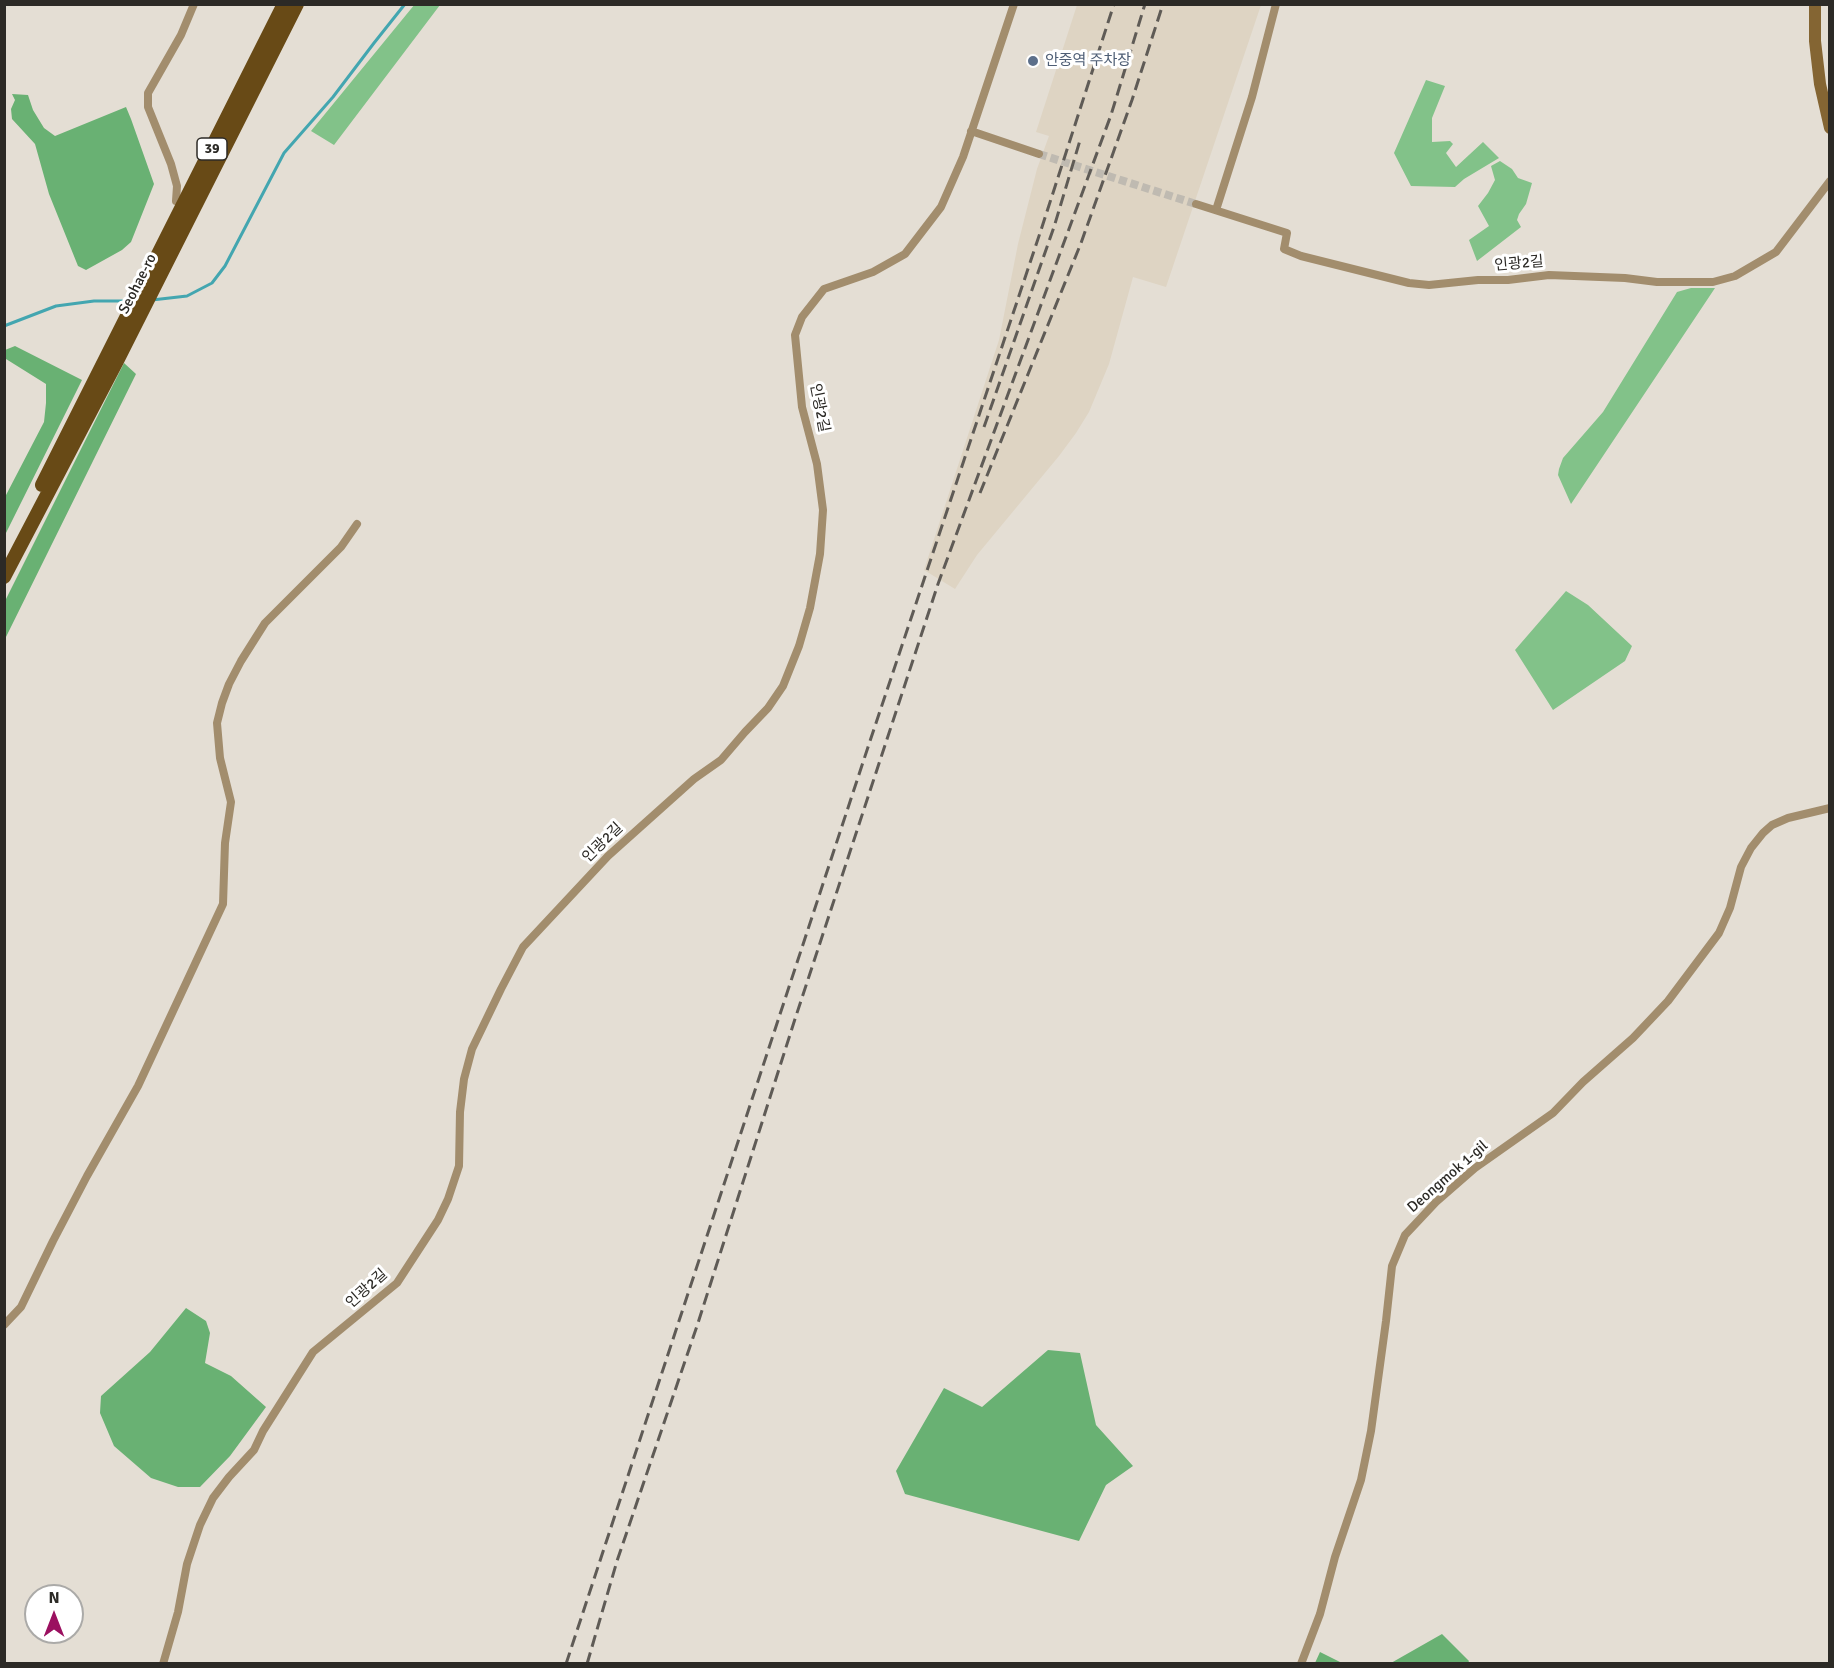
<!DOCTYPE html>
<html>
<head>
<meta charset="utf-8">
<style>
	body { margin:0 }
	#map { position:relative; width:1834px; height:1668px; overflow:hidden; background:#e4ded4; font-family:Signika,sans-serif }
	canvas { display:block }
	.frame { position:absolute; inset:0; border:6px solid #2c2a26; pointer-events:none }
	.north { position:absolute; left:24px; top:1584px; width:60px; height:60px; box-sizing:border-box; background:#fff; border:2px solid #abaaa8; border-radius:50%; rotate:0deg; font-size:16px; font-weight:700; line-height:24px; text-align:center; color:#2c2a26 }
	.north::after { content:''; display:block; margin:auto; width:21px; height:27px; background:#9b1060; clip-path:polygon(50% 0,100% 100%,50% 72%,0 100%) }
</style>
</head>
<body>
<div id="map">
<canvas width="1834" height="1668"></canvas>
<div class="frame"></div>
<div class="north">N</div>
</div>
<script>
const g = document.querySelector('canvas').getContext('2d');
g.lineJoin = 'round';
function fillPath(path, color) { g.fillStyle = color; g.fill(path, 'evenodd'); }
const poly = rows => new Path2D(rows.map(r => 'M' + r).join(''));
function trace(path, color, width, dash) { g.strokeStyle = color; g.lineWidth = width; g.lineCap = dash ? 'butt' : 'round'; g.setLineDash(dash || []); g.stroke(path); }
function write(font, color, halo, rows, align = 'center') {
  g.font = font + ' Signika,"Noto Sans KR",sans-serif'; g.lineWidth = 6; g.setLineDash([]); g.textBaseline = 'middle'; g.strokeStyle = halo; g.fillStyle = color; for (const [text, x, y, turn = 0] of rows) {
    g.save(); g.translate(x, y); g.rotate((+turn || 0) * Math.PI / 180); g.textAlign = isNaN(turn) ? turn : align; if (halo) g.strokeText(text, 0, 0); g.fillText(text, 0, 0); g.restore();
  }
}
fillPath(poly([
	[1077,5,1261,5,1166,287,1133,277,1109,364,1089,412,1076,433,1059,456,977,555,955,589,924,570,999,340,1018,244,1037,169,1049,136,1036,132]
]), '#ded4c3');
fillPath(poly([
	[415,4,440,5,334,145,311,131],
	[1426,80,1445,86,1432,118,1432,142,1450,141,1453,144,1446,153,1456,167,1483,142,1499,158,1464,179,1455,187,1411,186,1394,153],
	[1500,161,1512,169,1518,178,1532,183,1526,204,1519,214,1517,220,1521,227,1477,261,1469,240,1489,226,1478,206,1488,193,1495,180,1491,166],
	[1691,288,1715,288,1571,504,1558,475,1559,469,1563,458,1603,412,1677,292],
	[1566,591,1588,605,1632,646,1625,661,1553,710,1515,650]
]), '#82c289');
fillPath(poly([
	[12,94,28,95,33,110,44,128,55,136,126,107,131,119,154,184,131,242,122,250,86,270,78,266,49,194,35,144,12,119,11,109,15,100],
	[15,346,82,380,5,535,5,497,44,422,46,403,46,384,6,359,5,350],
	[124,363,136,374,5,639,5,601],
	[186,1308,206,1321,210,1333,205,1363,231,1376,266,1407,230,1456,200,1487,178,1487,151,1478,114,1446,100,1413,101,1396,150,1352],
	[1048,1350,1080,1353,1096,1425,1133,1466,1106,1485,1079,1541,905,1494,896,1471,944,1388,982,1407],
	[1442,1634,1469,1661,1468,1663,1391,1663],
	[1320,1652,1342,1663,1315,1663]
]), '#69b173');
trace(poly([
	[152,300,187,296,212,283,225,266,284,153,333,97,374,43,405,4],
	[4,326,56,306,94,301,130,301]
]), '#43a6b0', 3);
trace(poly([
	[1039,154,1196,204]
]), '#bfbab1', 8, [8, 4]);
trace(poly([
	[971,131,1039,154],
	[176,201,177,186,171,164,148,107,148,93,181,35,194,4],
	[1196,204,1287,233,1284,249,1301,256,1409,283,1429,285,1478,280,1508,280,1549,275,1625,278,1657,282,1713,282,1735,276,1776,252,1830,181],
	[1216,210,1252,97,1276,4],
	[4,1325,21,1307,53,1241,87,1176,138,1086,223,904,225,843,231,802,220,758,217,723,222,703,229,684,241,661,265,623,341,547,357,524],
	[163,1664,178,1612,187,1564,200,1525,213,1498,229,1477,254,1450,263,1431,313,1352,397,1283,438,1220,448,1199,459,1166,460,1112,464,1079,472,1049,501,989,523,947,608,856,694,779,721,760,745,732,768,708,783,686,799,646,810,608,820,554,823,510,817,464,802,407,795,335,802,317,824,289,873,272,905,254,941,207,963,157,1014,4],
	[1301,1664,1320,1614,1335,1557,1361,1480,1371,1431,1386,1321,1392,1266,1405,1235,1436,1202,1475,1168,1553,1113,1583,1082,1633,1038,1668,1001,1719,933,1730,908,1741,867,1751,848,1763,833,1772,825,1788,818,1830,808]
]), '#a28d6d', 8);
trace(poly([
	[1815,4,1815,41,1820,84,1830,128]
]), '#846533', 12);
trace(poly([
	[42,485,284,4],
	[4,577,117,361,297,4]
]), '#684a16', 14);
trace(poly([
	[984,427,1054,227,1081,137],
	[980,493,1081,243,1132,100,1163,4],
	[566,1664,871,738,1042,227,1114,4],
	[587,1664,617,1561,698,1323,795,1019,938,584,1111,115,1145,4]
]), '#5f5b56', 3, [12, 6]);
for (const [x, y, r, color] of [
	[1033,61,6,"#5c6f8a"]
]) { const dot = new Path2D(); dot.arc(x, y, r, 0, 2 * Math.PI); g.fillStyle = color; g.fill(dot); trace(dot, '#fff', 2); }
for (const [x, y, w] of [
	[212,149,30]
]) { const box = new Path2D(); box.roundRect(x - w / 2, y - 11, w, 22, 4.5); g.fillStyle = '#fff'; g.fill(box); trace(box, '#2c2a26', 1.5); }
write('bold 14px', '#2c2a26', null, [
	["39",212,149]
]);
write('15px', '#4e5e75', '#fff', [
	["안중역 주차장",1045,61]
], 'left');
write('15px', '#2c2a26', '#fff', [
	["인광2길",1519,264,-5],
	["Seohae-ro",138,284,-63],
	["인광2길",819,408,79],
	["인광2길",603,843,-44],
	["Deongmok 1-gil",1448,1177,-41],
	["인광2길",367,1289,-42]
]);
</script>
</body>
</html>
